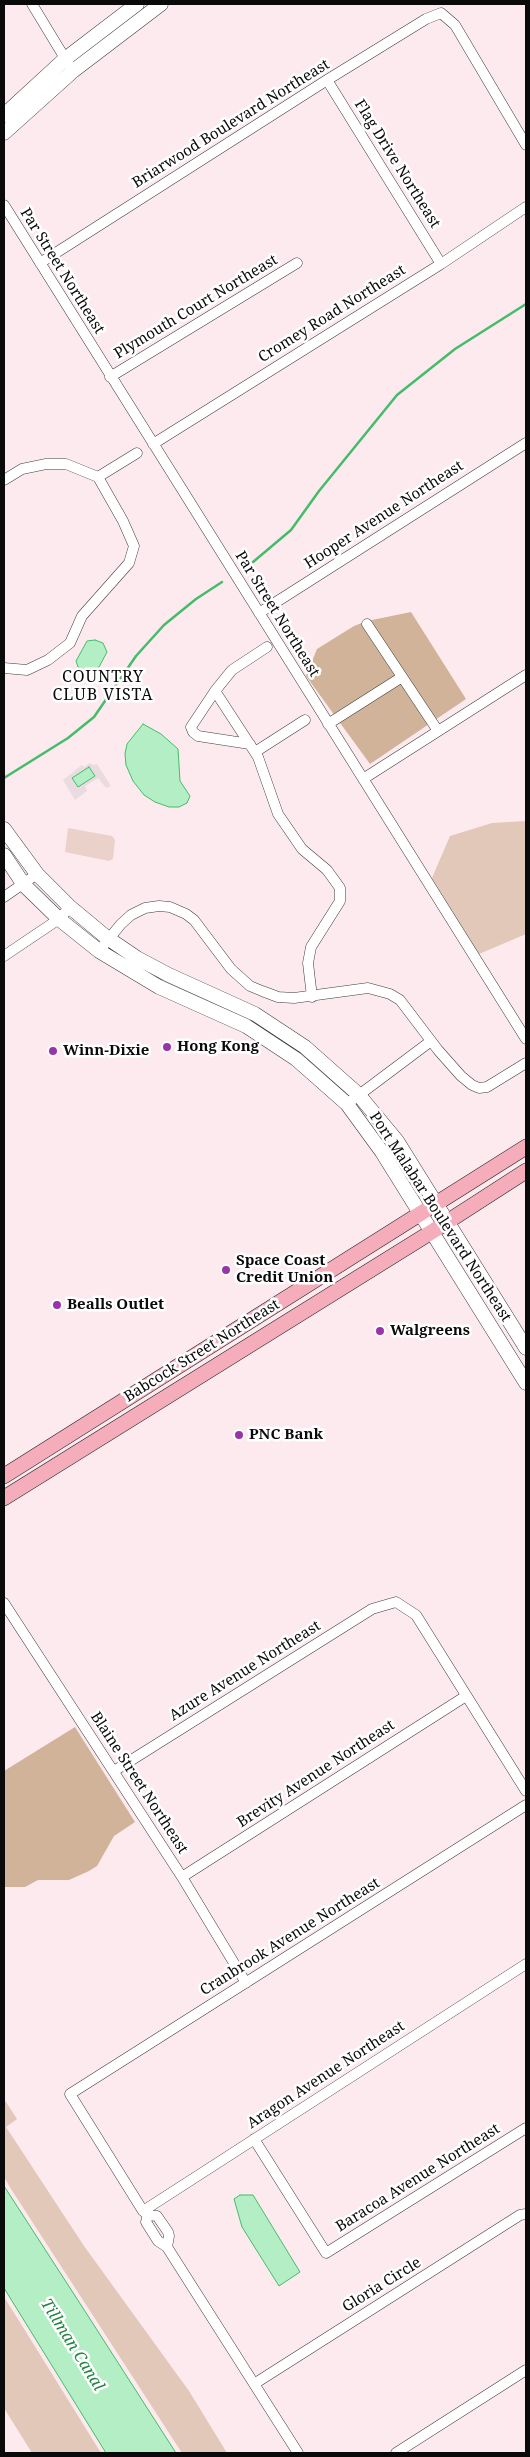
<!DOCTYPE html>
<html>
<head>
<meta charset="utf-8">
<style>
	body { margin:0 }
	#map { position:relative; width:530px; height:2457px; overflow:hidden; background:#fceaef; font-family:"Noto Serif",serif }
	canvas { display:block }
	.frame { position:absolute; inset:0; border:5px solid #0a0a0a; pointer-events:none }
</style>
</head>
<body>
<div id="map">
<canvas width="530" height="2457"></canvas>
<div class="frame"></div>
</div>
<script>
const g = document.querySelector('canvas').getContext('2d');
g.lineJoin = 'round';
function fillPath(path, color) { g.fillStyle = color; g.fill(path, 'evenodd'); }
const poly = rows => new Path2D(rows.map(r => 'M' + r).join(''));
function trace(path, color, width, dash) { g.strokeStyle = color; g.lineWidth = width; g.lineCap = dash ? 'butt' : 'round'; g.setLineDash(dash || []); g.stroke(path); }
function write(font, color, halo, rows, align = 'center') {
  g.font = font + ' "Noto Serif",serif'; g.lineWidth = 5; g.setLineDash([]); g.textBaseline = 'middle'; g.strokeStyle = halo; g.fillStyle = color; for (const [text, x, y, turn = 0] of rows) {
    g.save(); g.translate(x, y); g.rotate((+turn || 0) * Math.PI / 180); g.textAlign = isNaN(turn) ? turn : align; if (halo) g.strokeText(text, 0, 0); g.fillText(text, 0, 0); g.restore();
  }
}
fillPath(poly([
	[526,821,526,934,479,954,432,878,450,836,492,823],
	[4,2099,17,2119,6,2127,84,2246,189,2391,227,2453,182,2453,11,2189,4,2177],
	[4,2297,26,2332,101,2453,32,2453,4,2408]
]), '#e2c8b8');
fillPath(poly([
	[411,612,466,699,370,764,306,676,317,649,354,626,367,621],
	[75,1727,135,1822,114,1836,97,1866,89,1871,69,1880,38,1880,25,1887,5,1887,4,1771]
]), '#d1b399');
fillPath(poly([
	[68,828,112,836,115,840,113,859,109,861,65,852]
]), '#ead1c9');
fillPath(poly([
	[90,763,93,765,97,764,111,786,106,788,98,778,85,786,87,791,75,800,63,780,82,765,84,767]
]), '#eadbe0');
const water = poly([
	[95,640,103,643,107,652,99,667,89,674,78,667,76,661,87,641,95,640],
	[143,724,161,734,178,749,180,781,190,796,187,803,179,807,169,807,155,802,144,795,133,781,126,765,125,754,127,744,143,724],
	[89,767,95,776,78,787,72,778,89,767],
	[4,2186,81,2305,176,2453,106,2453,4,2288,4,2186],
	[240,2195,253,2195,300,2272,279,2286,242,2227,234,2199,240,2195]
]);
fillPath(water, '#b4eec5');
trace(water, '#44bc69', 1);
trace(poly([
	[253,562,291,530,319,491,397,395,455,349,526,304],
	[4,778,68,738,94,717,136,656,164,625,196,599,222,582]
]), '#44bc69', 2.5);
const minor = poly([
	[32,4,69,65],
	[327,80,441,264],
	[4,205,526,1039],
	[40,263,327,80,426,19,441,13,455,25,526,145],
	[110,377,297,263],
	[153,444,441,264,526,207],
	[98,477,137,453],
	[4,480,22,469,46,464,66,464,98,477,123,521,134,546,129,563,82,616,70,643,48,660,27,670,4,668],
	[259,613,526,443],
	[367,624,438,731],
	[215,691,258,757,278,814,302,849,327,870,340,888,340,901,311,947,308,963,312,997],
	[328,724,402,677],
	[250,744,198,736,193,732,191,727,215,691,232,670,267,647],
	[255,752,305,720],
	[363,779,526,675],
	[4,897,37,874],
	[99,951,121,924,131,915,145,908,159,906,170,907,186,914,194,920,231,969,250,986,262,991,278,997,294,998,368,988,390,994,400,1000,438,1050,461,1076,472,1085,479,1088,487,1087,526,1063],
	[4,956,59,919,70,907],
	[347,1104,431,1041],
	[4,1603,182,1877,246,1983],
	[114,1771,372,1609,396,1602,416,1615,526,1791],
	[182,1877,466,1696],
	[254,2139,326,2253,526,2128],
	[143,2211,526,1964],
	[148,2215,146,2222,158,2241,167,2247,298,2453],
	[167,2247,169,2236,168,2232,157,2216,148,2215,143,2211,70,2094,526,1805],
	[254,2384,520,2215,526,2214],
	[396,2453,526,2370]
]);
const tertiary = poly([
	[4,115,65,59,137,4],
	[4,133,73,71,161,4],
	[4,829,37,874,70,907,106,937,137,958,169,975,255,1014,305,1047,358,1094,397,1141,526,1348],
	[4,855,24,885,59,919,99,951,159,987,246,1026,296,1059,347,1104,382,1152,526,1383]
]);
const secondary = poly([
	[4,1476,526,1147],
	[4,1498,433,1231,526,1171]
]);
trace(minor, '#3d3d3d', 11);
trace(tertiary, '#3d3d3d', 15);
trace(secondary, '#2c2c2c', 16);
trace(minor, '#fff', 10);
trace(tertiary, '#fff', 14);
trace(secondary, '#f5acbb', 15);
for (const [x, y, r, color] of [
	[167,1047,5,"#9834a8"],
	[53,1051,5,"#9834a8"],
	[226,1270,5,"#9834a8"],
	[57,1305,5,"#9834a8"],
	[380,1331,5,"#9834a8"],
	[239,1435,5,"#9834a8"]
]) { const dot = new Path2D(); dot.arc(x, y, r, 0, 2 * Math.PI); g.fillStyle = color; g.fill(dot); trace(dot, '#fff', 2); }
write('15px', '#0a0a0a', '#fff', [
	["Briarwood Boulevard Northeast",231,124,-32],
	["Flag Drive Northeast",397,164,58],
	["Par Street Northeast",62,271,58],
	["Plymouth Court Northeast",196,307,-31],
	["Cromey Road Northeast",332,314,-32],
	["Hooper Avenue Northeast",384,515,-33],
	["Par Street Northeast",277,614,58],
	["Port Malabar Boulevard Northeast",440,1217,57],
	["Babcock Street Northeast",202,1351,-32],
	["Azure Avenue Northeast",245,1671,-32],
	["Brevity Avenue Northeast",316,1774,-33],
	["Blaine Street Northeast",139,1783,57],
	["Cranbrook Avenue Northeast",290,1937,-32],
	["Aragon Avenue Northeast",326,2075,-33],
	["Baracoa Avenue Northeast",418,2178,-32],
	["Gloria Circle",382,2285,-32]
]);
write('bold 15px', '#0a0a0a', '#fff', [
	["Hong Kong",177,1047],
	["Winn-Dixie",63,1051],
	["Space Coast",236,1261],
	["Credit Union",236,1278],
	["Bealls Outlet",67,1305],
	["Walgreens",390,1331],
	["PNC Bank",249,1435]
], 'left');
g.letterSpacing = '1px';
write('16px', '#0a0a0a', '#fff', [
	["COUNTRY",103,677],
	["CLUB VISTA",103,695]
]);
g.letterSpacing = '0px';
write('italic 16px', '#238544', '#fff', [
	["Tillman Canal",72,2345,58]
]);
</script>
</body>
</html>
